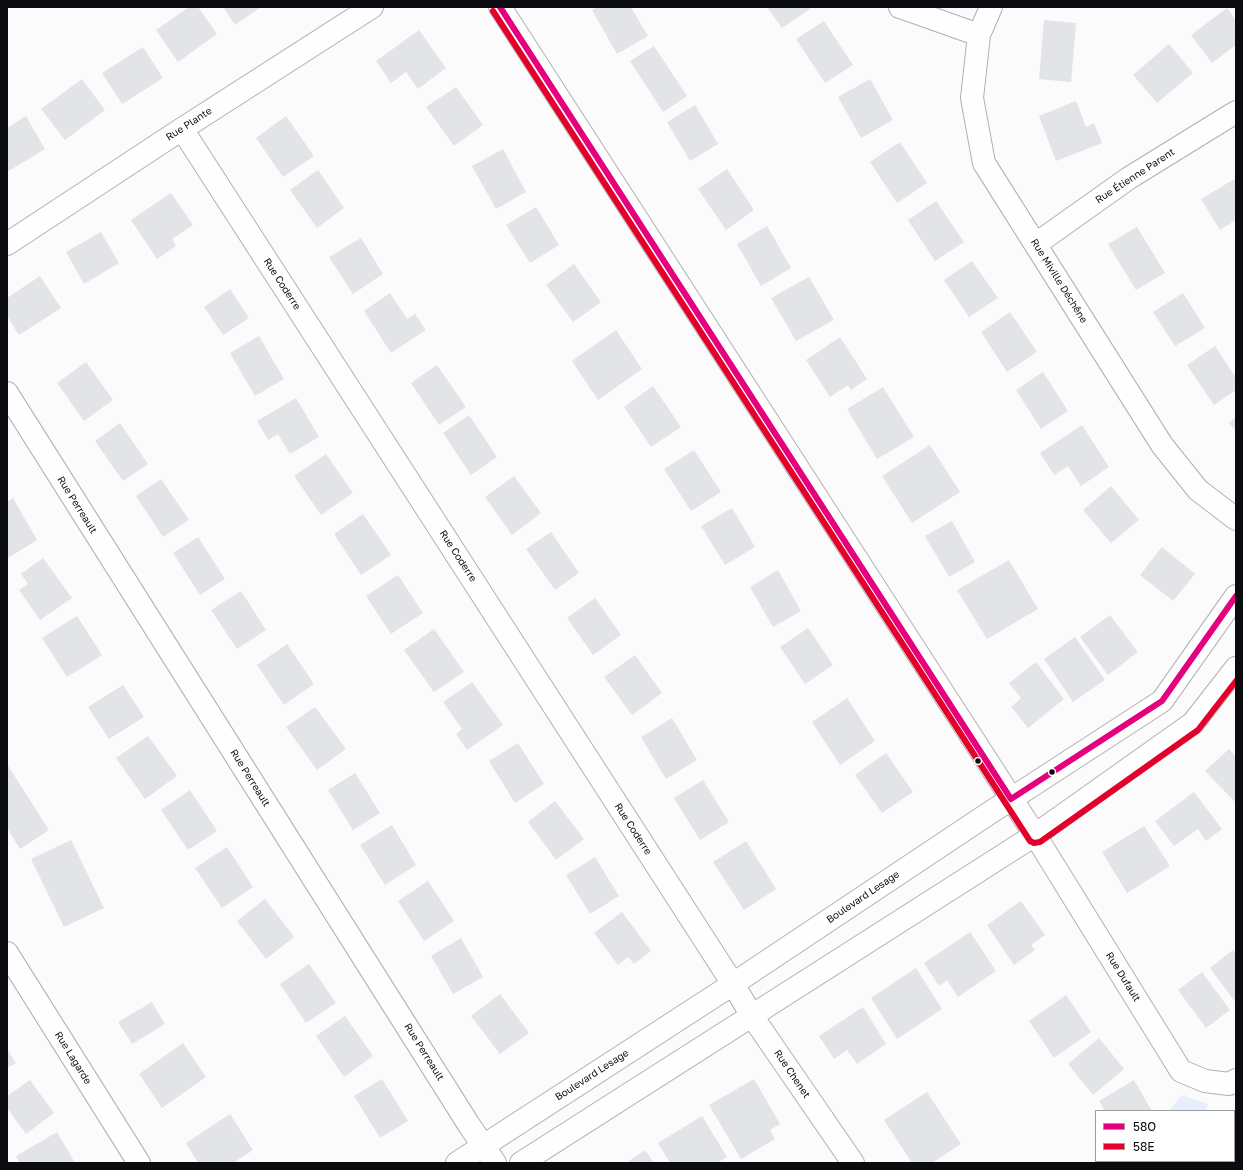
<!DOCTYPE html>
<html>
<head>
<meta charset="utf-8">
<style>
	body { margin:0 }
	#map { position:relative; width:1243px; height:1170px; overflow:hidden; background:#fbfbfc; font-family:"Golos Text",sans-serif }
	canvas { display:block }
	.frame { position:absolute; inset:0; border:8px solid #0a0c10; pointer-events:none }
	.legend { position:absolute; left:1095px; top:1110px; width:140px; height:52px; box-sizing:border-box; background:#fff; border:1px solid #9d9e9f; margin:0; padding:5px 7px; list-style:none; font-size:12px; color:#0a0c10 }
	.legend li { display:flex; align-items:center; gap:8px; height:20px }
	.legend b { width:20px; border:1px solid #9d9e9f }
</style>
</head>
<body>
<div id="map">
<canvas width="1243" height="1170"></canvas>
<div class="frame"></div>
<ul class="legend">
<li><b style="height:5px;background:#e5007d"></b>58O</li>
<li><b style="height:5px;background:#e4002b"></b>58E</li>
</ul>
</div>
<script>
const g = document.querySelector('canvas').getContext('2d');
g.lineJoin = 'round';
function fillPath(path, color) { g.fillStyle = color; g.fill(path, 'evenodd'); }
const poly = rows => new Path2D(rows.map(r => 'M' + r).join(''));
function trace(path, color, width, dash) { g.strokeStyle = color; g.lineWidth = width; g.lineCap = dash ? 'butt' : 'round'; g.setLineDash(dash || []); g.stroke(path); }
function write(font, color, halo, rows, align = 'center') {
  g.font = font + ' "Golos Text",sans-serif'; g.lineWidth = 4; g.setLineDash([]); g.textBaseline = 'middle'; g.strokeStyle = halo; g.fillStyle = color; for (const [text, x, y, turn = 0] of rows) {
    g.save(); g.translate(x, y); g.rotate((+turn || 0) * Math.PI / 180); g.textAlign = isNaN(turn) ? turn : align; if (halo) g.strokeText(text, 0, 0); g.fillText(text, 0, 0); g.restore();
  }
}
fillPath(poly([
	[1182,1095,1208,1104,1205,1111,1169,1111],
	[1102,1161,1206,1161,1208,1163,1099,1163]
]), '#e6effb');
fillPath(poly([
	[189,7,198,7,217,34,178,62,156,30],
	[223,7,261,7,235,25],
	[598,7,631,7,648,36,617,54,592,10],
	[767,7,808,7,810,9,782,28],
	[1227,8,1236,20,1236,45,1212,63,1191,35],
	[1044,20,1076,23,1071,82,1039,79],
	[824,21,853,65,825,83,796,39],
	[419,30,446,68,418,89,406,72,391,83,376,61],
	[1169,44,1193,73,1157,103,1133,75],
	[654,46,687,96,663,112,630,61],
	[143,47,163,78,122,104,102,73],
	[82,79,105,110,65,140,41,109],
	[870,79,893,120,861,138,838,97],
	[456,87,483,125,454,146,426,107],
	[1076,101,1086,127,1094,123,1102,143,1056,161,1039,116],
	[695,105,718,144,690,161,667,122],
	[26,116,45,149,7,172,7,128],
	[286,116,314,156,283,177,256,138],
	[900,142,927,183,897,203,870,162],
	[503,149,526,192,496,209,472,166],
	[727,169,754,210,726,230,698,189],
	[318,170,344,208,317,228,290,190],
	[1236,178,1236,220,1220,230,1201,199],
	[171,193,193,225,172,239,176,246,157,259,131,220],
	[936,201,964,242,935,261,908,220],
	[536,207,559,245,530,263,506,225],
	[767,226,791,268,761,286,737,244],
	[1137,227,1165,273,1136,290,1108,244],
	[101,232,119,263,84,284,66,252],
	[361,238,383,274,353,294,329,257],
	[972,261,998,298,969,317,944,280],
	[574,264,601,302,573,322,546,285],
	[40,276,61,308,19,335,7,316,7,298],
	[809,277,834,320,796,341,771,298],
	[230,289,249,318,223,335,204,307],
	[390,293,407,319,415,314,426,330,391,353,364,311],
	[1183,293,1205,328,1175,346,1153,312],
	[1010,312,1037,352,1007,372,981,332],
	[616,330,642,369,598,400,572,361],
	[259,336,284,379,255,396,230,353],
	[840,337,867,379,851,390,848,385,830,397,806,360],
	[1215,346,1236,378,1236,390,1214,405,1187,365],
	[86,362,113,400,84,421,57,383],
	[437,365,466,407,439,425,411,383],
	[1043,372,1068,411,1041,429,1016,390],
	[653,386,681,427,651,447,624,407],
	[883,387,914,437,877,459,847,409],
	[296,398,319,437,290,454,278,434,268,440,257,421],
	[469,415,497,457,471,475,443,433],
	[1236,417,1236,431,1229,423],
	[120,423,148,464,123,481,95,441],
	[1082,425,1109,467,1081,486,1068,466,1054,475,1040,453],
	[930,445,960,492,912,523,882,476],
	[694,450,721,492,691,511,664,469],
	[326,454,353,493,321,515,294,476],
	[514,476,541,513,512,535,485,497],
	[161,479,189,520,163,537,136,496],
	[1111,486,1139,520,1111,543,1083,510],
	[13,498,37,540,8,558,7,502],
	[732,508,755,547,725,565,701,526],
	[363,514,391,555,361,575,334,534],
	[952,521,975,562,949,577,925,536],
	[551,532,579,573,555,590,526,549],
	[198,537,225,579,200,595,173,553],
	[1162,547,1195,574,1173,601,1140,575],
	[43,558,72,598,40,620,19,590,28,584,21,574],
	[1009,560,1038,609,987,639,957,590],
	[778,570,801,611,773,627,750,587],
	[398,575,423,613,391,634,366,596],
	[241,591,266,630,237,649,211,610],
	[595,598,621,635,593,655,567,618],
	[1110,615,1138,652,1108,675,1080,637],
	[77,616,102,655,67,677,42,638],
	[808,628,833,665,805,684,780,647],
	[434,629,464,672,434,692,404,650],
	[1075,637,1105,680,1073,702,1044,659],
	[287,644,314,684,284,705,257,665],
	[635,655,662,693,632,715,604,677],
	[1036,662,1064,699,1028,728,1011,707,1021,698,1009,683],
	[472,682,503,725,467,750,456,734,462,729,443,702],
	[123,685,144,717,109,739,88,707],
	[847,698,875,741,840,765,812,722],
	[315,707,346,749,317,770,286,727],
	[672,718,697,760,666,779,641,737],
	[148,736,177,776,145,799,116,758],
	[518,743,544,784,515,803,489,761],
	[1229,749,1236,757,1236,803,1205,771],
	[886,753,913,792,882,813,855,775],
	[7,764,49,830,20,849,7,828],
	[355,773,380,813,353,830,328,790],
	[703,780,729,822,700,840,674,798],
	[190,790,217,831,188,850,161,810],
	[1194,792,1222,829,1206,841,1198,829,1174,846,1155,821],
	[555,801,584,839,556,860,528,822],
	[392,825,416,865,385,885,360,845],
	[1144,826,1170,866,1127,893,1102,852],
	[71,840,104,908,64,927,31,859],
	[746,841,776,889,744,910,713,862],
	[227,847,253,887,222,908,195,868],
	[595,857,619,896,590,914,566,875],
	[428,881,454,921,424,941,398,901],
	[265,899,294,937,266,959,237,921],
	[1021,901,1045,935,1031,945,1035,950,1014,965,987,925],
	[622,912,651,951,634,964,628,957,618,965,594,933],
	[970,932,996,971,958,997,947,980,939,986,924,963],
	[461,938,483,977,453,994,431,956],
	[1233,950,1236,954,1236,1003,1210,968],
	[309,964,336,1003,306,1023,280,984],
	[916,968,942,1009,897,1039,871,998],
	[1202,972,1230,1010,1206,1028,1178,990],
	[500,994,529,1033,500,1054,471,1016],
	[1066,995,1091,1032,1054,1058,1029,1021],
	[152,1002,165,1024,132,1044,118,1022],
	[863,1007,886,1044,857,1064,847,1050,834,1059,819,1036],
	[345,1016,373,1056,344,1077,316,1036],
	[1099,1038,1124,1069,1093,1095,1068,1064],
	[183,1043,206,1077,162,1108,139,1074],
	[7,1049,16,1063,7,1068],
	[382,1079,408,1121,380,1138,354,1096],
	[754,1079,780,1124,770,1130,775,1139,741,1159,709,1105],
	[30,1080,54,1113,26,1134,7,1108,7,1096],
	[1134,1080,1152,1111,1105,1111,1099,1101],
	[927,1092,961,1144,932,1163,912,1163,884,1120],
	[230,1114,253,1150,233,1163,198,1163,186,1143],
	[702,1116,727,1157,717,1163,670,1163,658,1143],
	[57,1132,75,1163,20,1163,16,1156],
	[1236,1145,1236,1163,1217,1163,1215,1161,1234,1161,1234,1146],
	[645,1150,654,1163,626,1163]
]), '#e3e4e7');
const minor = poly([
	[500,7,1035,835,1181,1071,1205,1081,1229,1084,1236,1080],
	[900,7,979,35],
	[991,7,979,35,972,98,984,163,1162,445,1198,490,1236,519],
	[182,129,733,984,752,1016,853,1163],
	[7,244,182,129,372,7],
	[1036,244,1129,178,1236,112],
	[7,393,469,1125,495,1163],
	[7,953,139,1163]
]);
const tertiary = poly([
	[457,1163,733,984,988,814,1162,701,1236,596],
	[521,1163,1035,835,1193,723,1236,668]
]);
trace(minor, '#afb0b2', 24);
trace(tertiary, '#afb0b2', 24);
trace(minor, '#fefeff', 22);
trace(tertiary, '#fefeff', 22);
trace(poly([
	[500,7,1011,799,1162,701,1236,596]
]), '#e5007d', 6);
trace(poly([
	[493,11,1030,841,1034,843,1040,842,1198,730,1236,681]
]), '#e4002b', 6);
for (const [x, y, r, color] of [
	[978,761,3.5,"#0a0c10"],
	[1052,772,3.5,"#0a0c10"]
]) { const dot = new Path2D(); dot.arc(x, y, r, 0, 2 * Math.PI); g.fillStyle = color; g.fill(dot); trace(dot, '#fff', 1.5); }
write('10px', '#0a0c10', '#fff', [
	["Rue Plante",189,124,-33],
	["Rue Étienne Parent",1135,176,-33],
	["Rue Miville Déchêne",1059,281,58],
	["Rue Coderre",282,284,57],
	["Rue Perreault",77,505,58],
	["Rue Coderre",458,556,57],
	["Rue Perreault",250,778,58],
	["Rue Coderre",633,829,57],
	["Boulevard Lesage",863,897,-34],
	["Rue Dufault",1123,977,58],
	["Rue Perreault",424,1052,58],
	["Rue Lagarde",73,1058,58],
	["Rue Chenet",792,1074,56],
	["Boulevard Lesage",592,1075,-33]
]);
</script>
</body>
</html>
